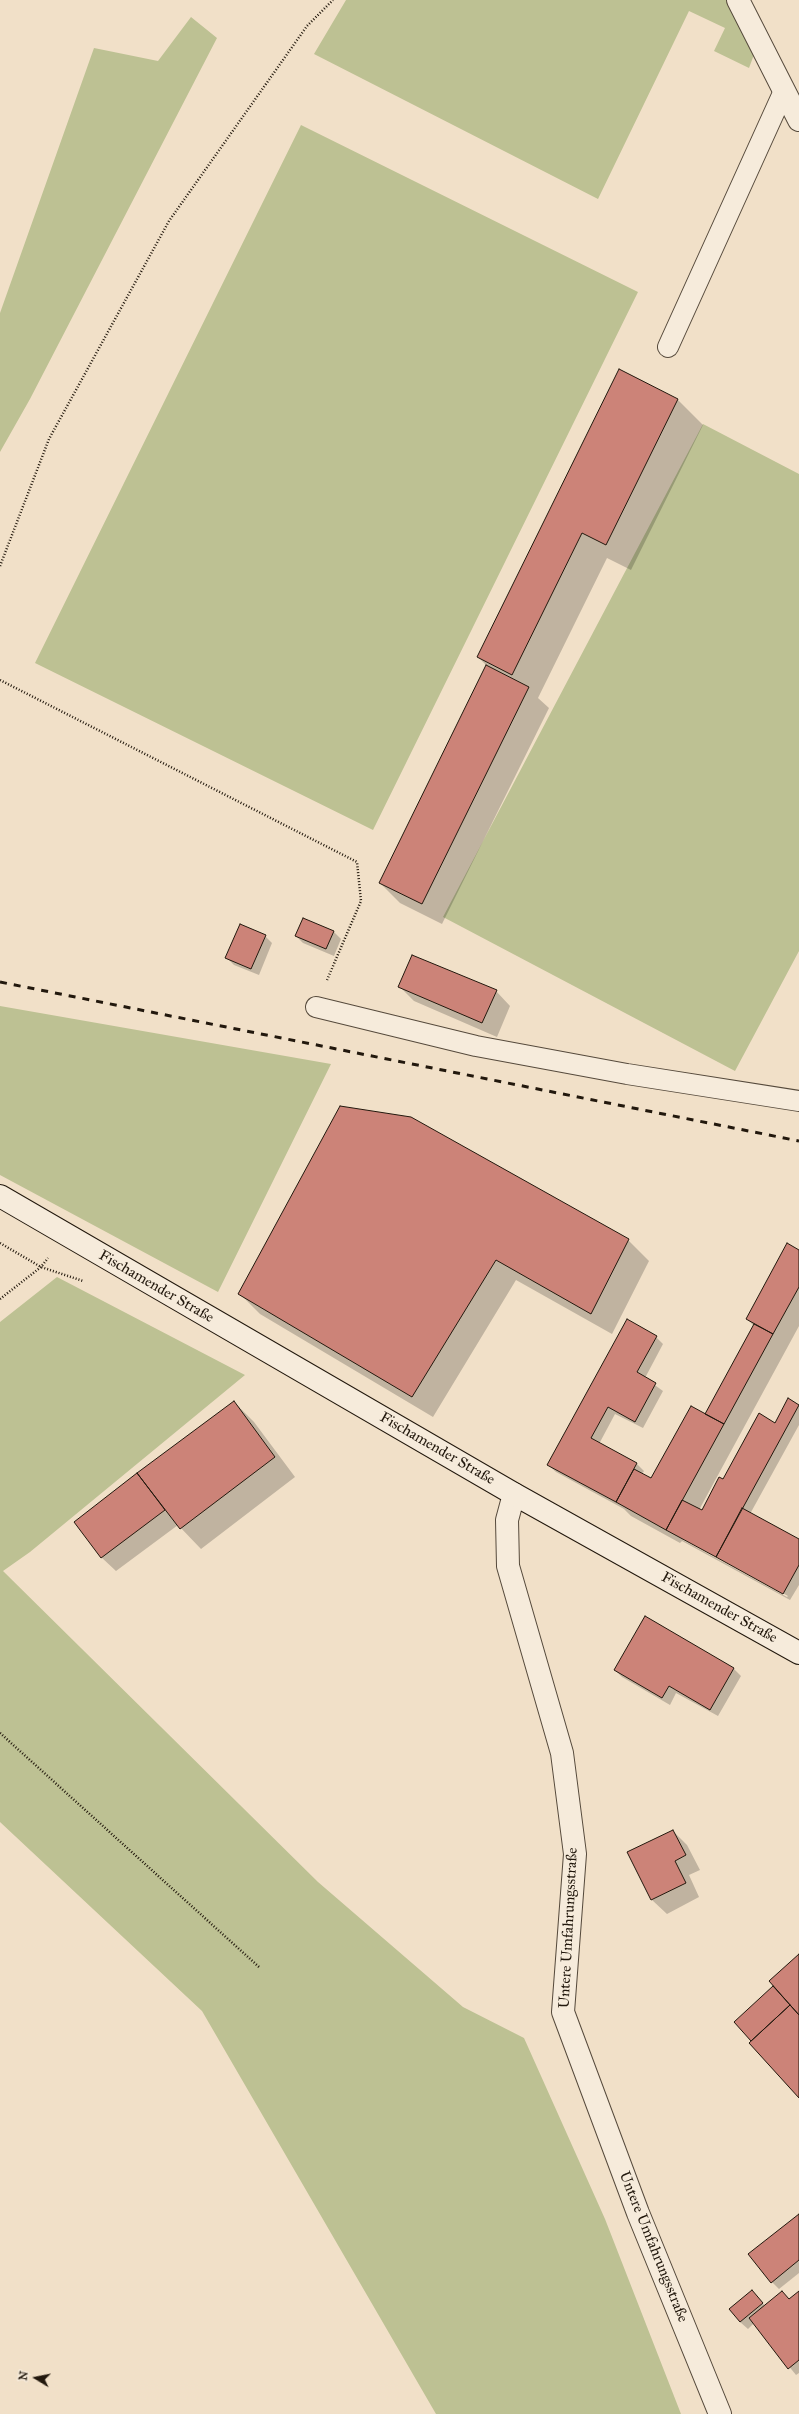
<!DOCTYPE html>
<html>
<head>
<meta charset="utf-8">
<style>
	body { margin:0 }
	#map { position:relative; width:799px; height:2414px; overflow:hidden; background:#f1e0c8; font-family:"IM FELL Great Primer",serif }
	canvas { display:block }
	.north { position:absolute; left:16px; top:2358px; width:40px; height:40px; -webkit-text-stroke:3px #f6ebdb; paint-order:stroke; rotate:280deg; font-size:11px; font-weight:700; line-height:16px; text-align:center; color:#22180d }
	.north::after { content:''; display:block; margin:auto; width:14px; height:18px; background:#22180d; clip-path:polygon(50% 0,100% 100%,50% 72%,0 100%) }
</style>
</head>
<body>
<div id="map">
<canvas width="799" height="2414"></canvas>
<div class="north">N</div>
</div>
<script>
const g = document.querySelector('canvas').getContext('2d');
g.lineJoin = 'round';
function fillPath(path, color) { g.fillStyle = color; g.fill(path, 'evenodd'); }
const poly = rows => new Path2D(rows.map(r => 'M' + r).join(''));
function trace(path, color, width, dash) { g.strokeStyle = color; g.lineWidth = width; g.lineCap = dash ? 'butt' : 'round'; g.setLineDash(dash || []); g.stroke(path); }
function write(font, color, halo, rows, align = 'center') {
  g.font = font + ' "IM FELL Great Primer",serif'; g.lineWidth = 3; g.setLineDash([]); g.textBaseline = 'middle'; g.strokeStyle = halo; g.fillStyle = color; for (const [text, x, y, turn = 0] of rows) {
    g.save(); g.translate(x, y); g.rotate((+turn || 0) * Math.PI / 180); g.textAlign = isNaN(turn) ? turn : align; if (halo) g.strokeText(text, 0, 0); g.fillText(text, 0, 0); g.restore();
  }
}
fillPath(poly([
	[346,0,730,0,755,52,749,68,714,51,725,28,689,11,598,199,314,54],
	[191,17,217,38,30,399,0,452,0,313,94,48,158,61],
	[301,125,638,292,373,830,35,663],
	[703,424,799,474,799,951,735,1071,443,917],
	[0,1006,331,1064,218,1292,0,1175],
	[57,1277,245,1375,30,1552,3,1571,318,1882,463,2007,524,2038,605,2219,681,2414,436,2414,202,2011,0,1822,0,1322]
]), '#bdc193');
fillPath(poly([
	[620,371,678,400,703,425,631,570,607,558,538,698,549,708,442,924,400,903,380,883,487,666,478,657],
	[303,919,334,932,341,939,334,956,303,943,296,936],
	[265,936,272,943,259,975,234,965,227,958],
	[400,987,496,991,510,1006,497,1037,414,1001],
	[628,1240,649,1261,612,1334,516,1280,433,1417,260,1314,240,1294],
	[799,1251,799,1326,699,1510,702,1512,723,1480,776,1424,789,1400,799,1405,799,1425,750,1514,799,1540,799,1585,790,1600,682,1541,680,1543,631,1516,624,1509,556,1472,548,1465,656,1337,663,1344,645,1378,663,1391,643,1428,615,1414,599,1444,637,1464,644,1471,642,1474,652,1479,705,1415,754,1326,747,1319],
	[683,1538,788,1596,787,1597,683,1540],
	[234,1402,254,1422,295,1477,201,1549,178,1525,116,1571,101,1557,75,1522],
	[645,1617,734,1669,741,1676,718,1716,676,1693,670,1705,622,1677,615,1670],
	[673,1831,687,1845,700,1870,689,1875,699,1897,667,1914,652,1900,629,1853],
	[799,1955,799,2096,735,2022,774,1986],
	[799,2215,799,2273,779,2289,772,2282],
	[799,2292,799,2373,796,2375,754,2323,748,2329,740,2322,759,2299,765,2306,790,2300]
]), '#0003');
const building = poly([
	[619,369,678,399,606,545,582,533,512,675,477,657,619,369],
	[486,665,529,687,422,904,379,883,486,665],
	[303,918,334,931,326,949,295,936,303,918],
	[240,924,266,935,251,969,225,958,240,924],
	[412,955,497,990,482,1023,398,987,412,955],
	[340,1106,411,1117,629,1239,591,1314,496,1260,412,1397,238,1294,340,1106],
	[787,1243,799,1250,799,1287,773,1334,746,1319,787,1243],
	[627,1319,657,1336,637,1372,656,1383,635,1422,608,1407,591,1438,637,1463,616,1502,547,1465,627,1319],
	[754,1324,773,1334,724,1424,705,1414,754,1324],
	[788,1398,799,1405,716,1557,666,1530,682,1500,702,1510,719,1477,723,1479,759,1413,775,1423,788,1398],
	[234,1401,275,1457,180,1529,137,1473,234,1401],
	[691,1406,724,1424,666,1530,616,1502,634,1469,651,1478,691,1406],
	[137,1473,165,1510,101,1558,74,1522,137,1473],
	[742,1508,799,1539,799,1565,783,1594,716,1557,742,1508],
	[645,1616,734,1668,710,1710,669,1686,662,1698,614,1670,645,1616],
	[673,1830,686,1855,675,1861,686,1883,651,1900,627,1852,673,1830],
	[799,1954,799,2015,769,1981,799,1954],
	[773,1986,790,2005,751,2041,734,2022,773,1986],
	[790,2005,799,2015,799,2098,749,2043,790,2005],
	[799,2214,799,2260,771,2283,748,2254,799,2214],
	[752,2290,763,2303,740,2322,729,2309,752,2290],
	[782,2291,789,2299,799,2291,799,2360,788,2369,749,2318,782,2291]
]);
fillPath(building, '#cc8378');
trace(building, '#22180d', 1);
const lane = poly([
	[668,347,784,91],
	[316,1007,476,1046,627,1074,799,1101]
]);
const street = poly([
	[738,0,799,120],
	[514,1494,507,1520,508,1566,562,1753,575,1854,563,2012,638,2213,720,2414]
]);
const secondary = poly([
	[0,1196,514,1494,799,1653]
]);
trace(lane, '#564a3c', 22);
trace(street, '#564a3c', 24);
trace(secondary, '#22180d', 24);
trace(poly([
	[0,566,49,439,169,221,307,26,333,0],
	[0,680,357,862,361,901,327,980],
	[0,1243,41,1267,83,1281],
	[0,1299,41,1267,48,1258],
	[0,1733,259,1967]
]), '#22180d', 2.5, [1, 2]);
trace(lane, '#f6ebdb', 20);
trace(street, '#f6ebdb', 22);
trace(secondary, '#f6ebdb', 22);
trace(poly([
	[0,982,799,1141]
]), '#22180d', 3, [7, 7]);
write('15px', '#22180d', '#f6ebdb', [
	["Fischamender Straße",156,1287,30],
	["Fischamender Straße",437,1449,30],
	["Fischamender Straße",719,1608,29],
	["Untere Umfahrungsstraße",569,1928,-87],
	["Untere Umfahrungsstraße",653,2247,68]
]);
</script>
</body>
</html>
